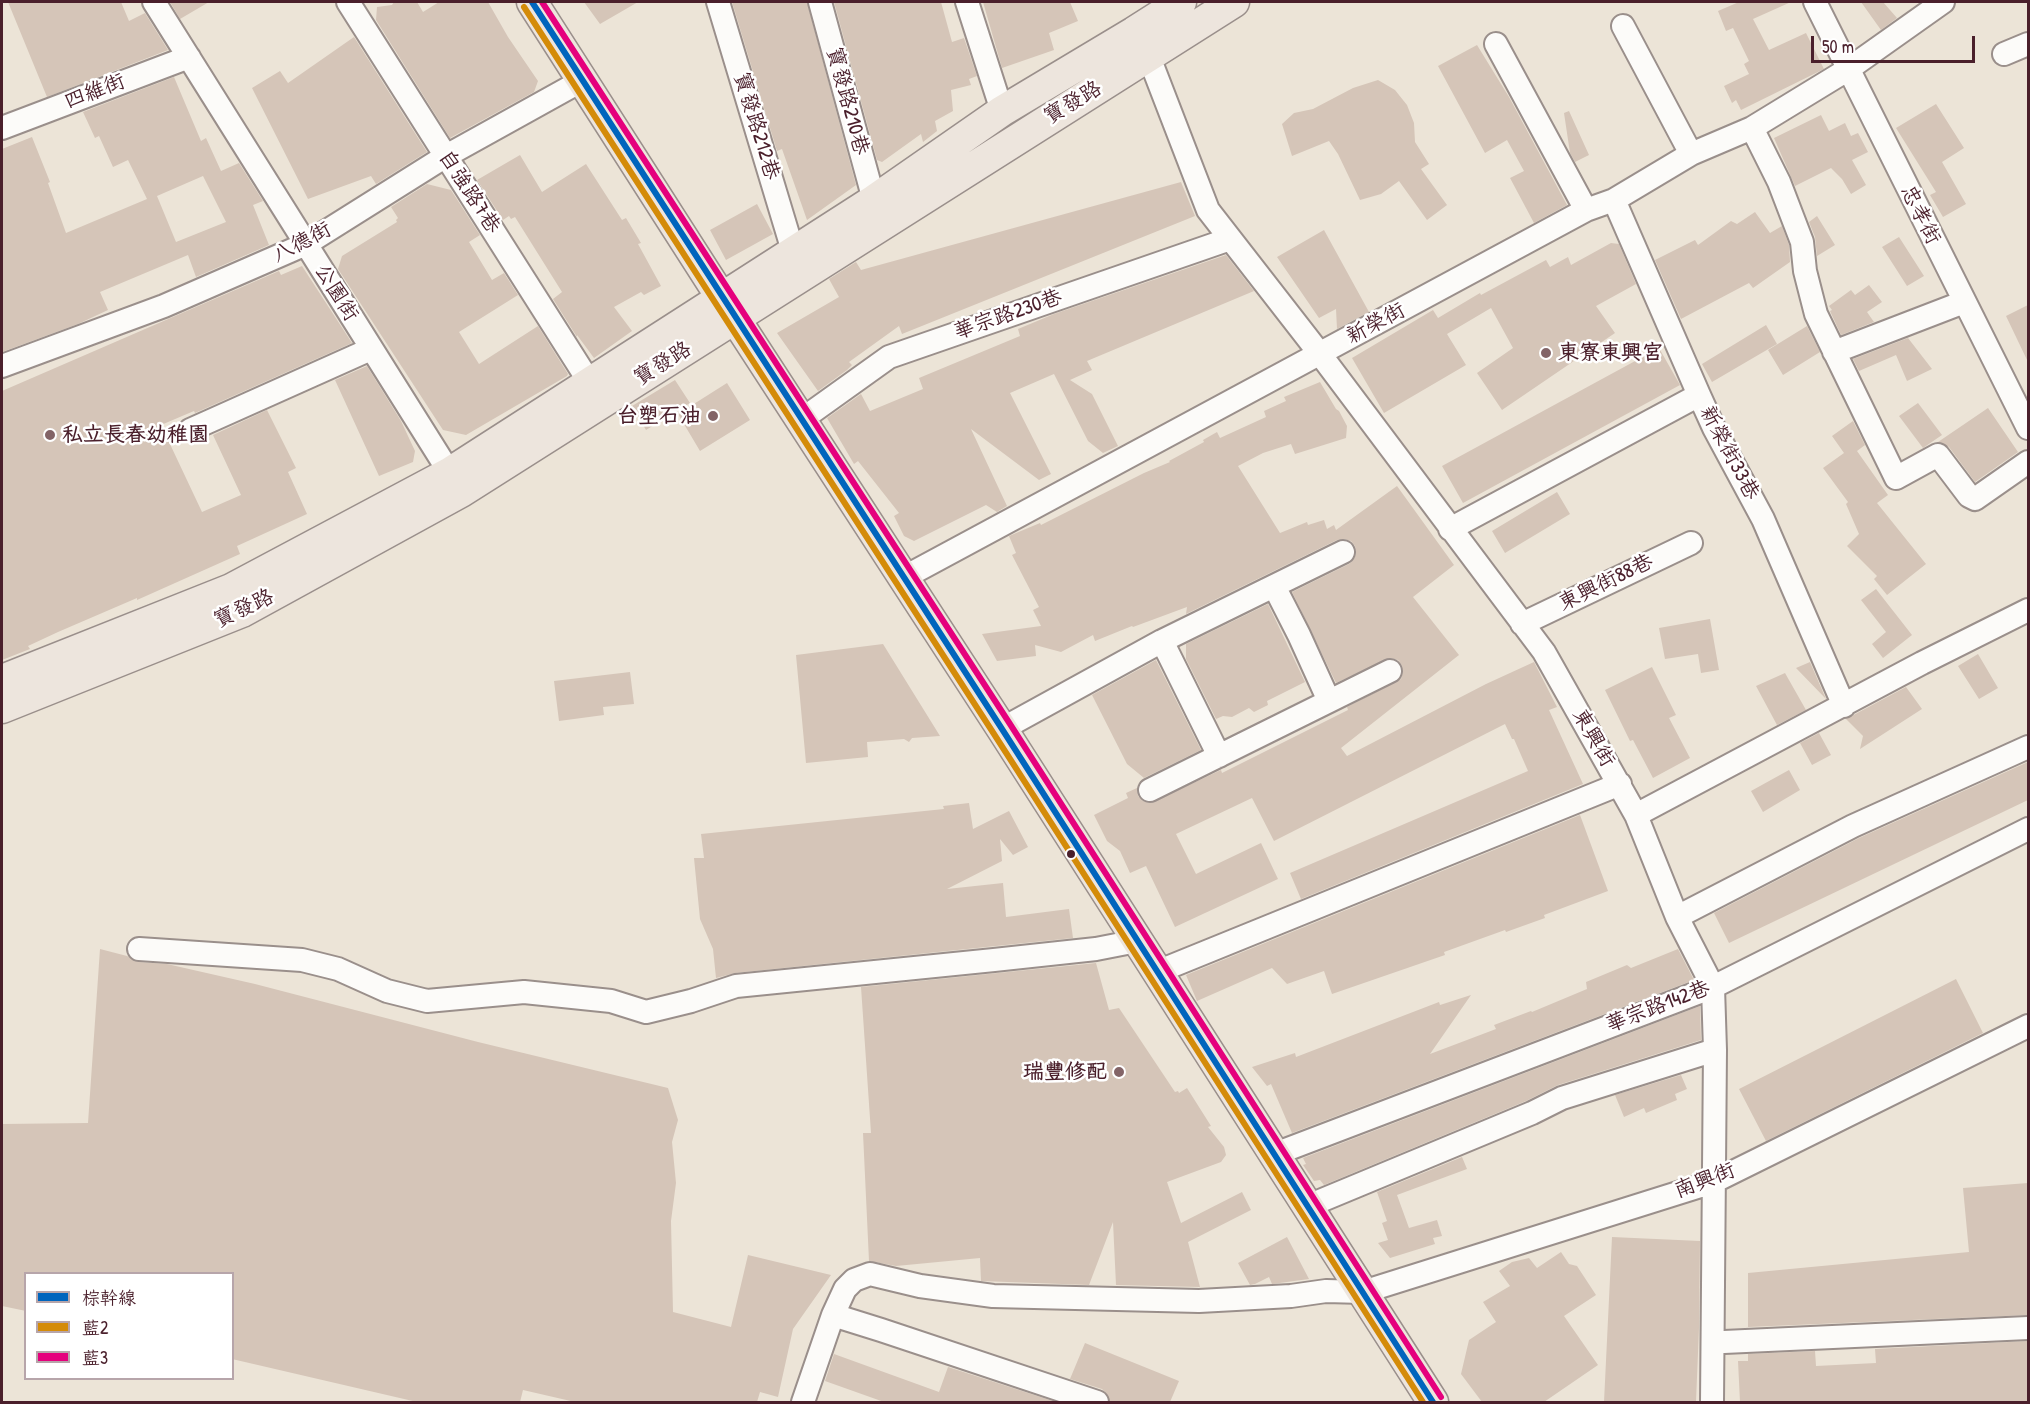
<!DOCTYPE html>
<html>
<head>
<meta charset="utf-8">
<style>
	body { margin:0 }
	#map { position:relative; width:2030px; height:1404px; overflow:hidden; background:#ece4d7; font-family:"Patrick Hand","LXGW WenKai TC",sans-serif }
	canvas { display:block }
	.frame { position:absolute; inset:0; border:3px solid #4a1f2b; pointer-events:none }
	.legend { position:absolute; left:24px; top:1272px; width:210px; height:108px; box-sizing:border-box; background:#fff; border:2px solid #b7a5aa; margin:0; padding:8px 10px; list-style:none; font-size:18px; color:#4a1f2b }
	.legend li { display:flex; align-items:center; gap:12px; height:30px }
	.legend b { width:30px; border:2px solid #b7a5aa }
	.scale { position:absolute; left:1811px; top:36px; width:164px; height:27px; box-sizing:border-box; border:3px solid #4a1f2b; border-top:0; padding-left:8px; font-size:18px; line-height:21px; white-space:nowrap; color:#4a1f2b; -webkit-text-stroke:4px #fff; paint-order:stroke }
</style>
</head>
<body>
<div id="map">
<canvas width="2030" height="1404"></canvas>
<div class="frame"></div>
<ul class="legend">
<li><b style="height:8px;background:#0065bd"></b>棕幹線</li>
<li><b style="height:8px;background:#d48b09"></b>藍2</li>
<li><b style="height:8px;background:#e5007d"></b>藍3</li>
</ul>
<div class="scale">50 m</div>
</div>
<script>
const g = document.querySelector('canvas').getContext('2d');
g.lineJoin = 'round';
function fillPath(path, color) { g.fillStyle = color; g.fill(path, 'evenodd'); }
const poly = rows => new Path2D(rows.map(r => 'M' + r).join(''));
function trace(path, color, width, dash) { g.strokeStyle = color; g.lineWidth = width; g.lineCap = dash ? 'butt' : 'round'; g.setLineDash(dash || []); g.stroke(path); }
function write(font, color, halo, rows, align = 'center') {
  g.font = font + ' "Patrick Hand","LXGW WenKai TC",sans-serif'; g.lineWidth = 5; g.setLineDash([]); g.textBaseline = 'middle'; g.strokeStyle = halo; g.fillStyle = color; for (const [text, x, y, turn = 0] of rows) {
    g.save(); g.translate(x, y); g.rotate((+turn || 0) * Math.PI / 180); g.textAlign = isNaN(turn) ? turn : align; if (halo) g.strokeText(text, 0, 0); g.fillText(text, 0, 0); g.restore();
  }
}
fillPath(poly([
	[8,2,121,2,129,21,145,13,168,50,47,97],
	[170,2,209,2,180,19],
	[394,2,417,2,423,12,439,2,488,2,508,37,538,81,534,92,450,138,376,20,377,7,392,5],
	[584,2,638,2,600,24],
	[732,2,807,2,856,185,807,220,782,149,777,151],
	[834,2,941,2,952,42,964,38,977,76,969,79,971,85,951,90,953,111,935,121,937,131,923,142,921,134,882,162,877,160],
	[983,2,1070,2,1078,21,1049,33,1054,50,1002,68],
	[1739,2,1791,2,1753,19,1769,50,1806,33,1824,69,1741,110,1736,100,1732,103,1724,86,1749,74,1744,64,1749,61,1733,28,1726,31,1718,11],
	[1861,2,1883,2,1897,18,1881,30],
	[354,37,427,152,376,184,371,176,308,199,252,88,280,71,288,83],
	[1477,45,1509,97,1567,205,1534,223,1510,178,1524,171,1507,140,1485,153,1438,66],
	[174,77,201,141,206,138,221,171,239,163,263,201,253,205,269,245,196,277,188,255,100,292,108,310,78,324,2,352,2,149,32,137,50,182,48,183,66,233,147,199,128,160,113,167,99,136,95,138,83,112],
	[203,176,226,222,176,242,157,196],
	[1378,80,1395,90,1407,105,1414,123,1415,142,1429,164,1421,169,1447,205,1427,220,1399,181,1381,194,1360,200,1338,154,1329,141,1292,156,1282,124,1294,113,1313,109,1353,88],
	[1936,104,1964,148,1942,162,1966,204,1943,217,1930,195,1936,192,1896,128],
	[1569,111,1589,155,1575,162,1570,153,1564,113],
	[1821,115,1829,131,1845,123,1851,136,1858,133,1868,152,1852,160,1866,185,1851,194,1842,179,1831,168,1795,186,1774,138],
	[520,155,542,192,586,164,622,220,626,218,641,243,638,244,661,286,644,295,641,292,614,307,632,331,594,358,577,335,577,337,553,299,562,292,515,217,511,219,509,216,503,220,477,180],
	[1181,182,1195,216,902,334,899,326,849,362,852,365,847,370,818,391,777,333,839,297,829,279,856,262,861,270],
	[427,184,451,190,480,235,469,242,492,280,504,273,518,295,459,332,479,364,538,326,568,374,567,376,466,435,443,430,338,269,342,256,397,222,396,220,398,218,391,207],
	[757,204,773,234,726,260,710,230],
	[1755,212,1770,233,1782,226,1789,245,1790,262,1753,288,1749,283,1681,319,1655,260,1695,240,1698,245,1731,221,1737,224],
	[1817,216,1835,245,1817,256,1815,237,1809,222],
	[1324,230,1369,312,1337,329,1336,309,1319,318,1277,257],
	[1899,237,1924,276,1907,286,1882,247],
	[1611,243,1619,244,1636,284,1596,306,1615,333,1502,410,1477,373,1513,348,1491,308,1447,334,1466,365,1384,413,1352,358,1433,310,1438,318,1480,293,1481,295,1546,260,1550,267,1568,257,1571,265],
	[1226,255,1254,291,1087,361,1092,370,1070,380,1092,394,1118,446,1103,453,1088,441,1054,374,1010,393,1051,474,1039,480,971,429,1007,506,997,512,986,505,914,541,904,536,894,516,899,513,858,461,854,464,827,418,861,394,870,411,923,389,919,378,1020,336,1018,329,1054,314],
	[302,266,352,343,195,413,194,411,161,425,202,512,241,495,213,435,267,410,296,468,288,472,307,514,237,546,240,554,137,600,137,598,58,632,28,646,30,649,2,660,2,391,279,271,281,275],
	[1869,285,1882,302,1867,312,1874,322,1841,335,1830,311,1832,310,1829,306,1851,290,1855,295],
	[2028,305,2028,362,2006,316],
	[1766,325,1777,344,1712,382,1702,364],
	[1807,326,1820,352,1783,375,1768,350],
	[1908,338,1932,369,1907,381,1896,355,1859,371,1853,359],
	[1659,348,1680,385,1463,503,1442,466],
	[367,366,401,421,415,451,413,462,379,476,335,380],
	[675,380,690,403,646,430,632,406],
	[1320,382,1336,409,1339,411,1347,426,1346,438,1295,454,1291,444,1263,453,1238,466,1280,533,1307,522,1308,525,1324,520,1327,529,1334,525,1336,530,1397,486,1454,565,1413,597,1459,655,1341,748,1347,756,1486,684,1534,662,1557,707,1549,710,1583,784,1301,899,1290,873,1528,771,1514,739,1512,739,1505,724,1274,841,1252,798,1176,834,1196,874,1261,843,1278,879,1175,927,1146,866,1130,873,1120,851,1107,841,1094,815,1128,798,1126,793,1137,788,1138,796,1143,801,1150,803,1221,770,1222,773,1348,710,1347,707,1401,679,1403,672,1402,666,1398,660,1390,658,1336,683,1292,592,1349,564,1354,559,1356,553,1355,546,1351,541,1344,539,1337,540,1186,614,1187,607,1133,627,1132,626,1095,641,1093,635,1061,652,1035,645,1036,656,997,661,982,634,1041,626,1033,610,1039,607,1012,555,1016,553,1009,536,1040,523,1041,525,1144,473,1170,462,1169,461,1204,442,1203,440,1217,432,1220,438,1266,417,1264,411,1286,401,1284,397],
	[727,383,750,420,700,451,678,414],
	[1918,403,1942,435,1923,448,1899,416],
	[1988,408,2018,452,1975,482,1949,447,1938,442],
	[1853,421,1865,445,1857,451,1888,495,1877,503,1926,564,1887,595,1874,579,1877,576,1847,546,1859,534,1846,504,1848,502,1823,468,1844,453,1832,436],
	[1557,492,1570,514,1505,553,1492,531],
	[1876,589,1912,635,1883,658,1872,644,1886,632,1861,600],
	[1268,604,1305,682,1267,701,1268,705,1254,712,1249,708,1232,717,1223,716,1216,719,1186,659,1186,644],
	[1710,619,1719,670,1701,673,1698,654,1665,659,1659,628],
	[883,644,940,736,912,738,909,742,904,739,867,742,868,757,806,763,796,655],
	[1978,654,1998,688,1979,699,1958,666],
	[1156,660,1201,750,1144,778,1127,764,1092,695],
	[1810,662,1826,699,1796,668],
	[1652,667,1676,715,1669,718,1690,758,1653,778,1633,740,1630,741,1605,690],
	[630,672,634,704,603,707,604,715,559,721,554,681],
	[1785,673,1806,710,1777,725,1756,686],
	[1906,687,1922,709,1860,749,1863,736,1846,719],
	[1819,733,1831,755,1812,765,1800,743],
	[2028,762,2028,800,1729,943,1714,913,1859,838],
	[1789,770,1800,790,1763,812,1751,791],
	[969,803,973,829,1009,811,1028,847,1013,855,1000,839,1002,861,947,889,1003,883,1006,917,1069,909,1073,938,735,973,716,978,713,949,700,919,694,858,704,858,701,834,944,809,943,806],
	[1580,815,1608,891,1544,915,1545,918,1506,932,1505,930,1444,952,1445,955,1332,994,1324,971,1287,984,1272,968,1197,1001,1186,975],
	[100,949,127,956,138,962,167,964,255,984,478,1042,668,1088,678,1120,672,1142,676,1183,671,1221,673,1312,731,1327,748,1255,831,1275,793,1329,778,1397,760,1392,757,1402,575,1402,523,1390,520,1402,417,1402,232,1359,232,1274,26,1274,26,1311,2,1306,2,1124,88,1123],
	[1678,949,1694,980,1292,1133,1271,1084,1267,1086,1252,1067,1295,1053,1296,1057,1439,1002,1440,1005,1471,995,1430,1054,1496,1029,1494,1025,1531,1011,1532,1012,1587,989,1586,982,1627,965,1631,968],
	[1096,963,1109,1010,1119,1008,1175,1092,1178,1091,1179,1093,1187,1088,1211,1126,1208,1127,1224,1147,1226,1155,1221,1162,1167,1182,1181,1223,1242,1192,1251,1210,1188,1242,1200,1287,1116,1285,1113,1222,1089,1285,981,1281,980,1258,896,1266,869,1261,863,1133,871,1133,861,987],
	[1956,979,1983,1033,1766,1141,1739,1089],
	[1700,1006,1701,1040,1558,1085,1526,1101,1324,1185,1320,1180,1314,1181,1303,1165,1306,1164,1303,1158],
	[1681,1075,1687,1089,1675,1094,1677,1100,1646,1113,1644,1108,1624,1117,1615,1095],
	[1462,1157,1467,1169,1397,1195,1409,1228,1437,1220,1442,1236,1433,1238,1435,1244,1390,1258,1378,1243,1388,1240,1382,1223,1387,1221,1377,1192],
	[2028,1183,2028,1315,1748,1327,1748,1273,1969,1252,1963,1188],
	[1287,1237,1309,1279,1272,1284,1269,1277,1255,1284,1250,1285,1238,1263],
	[1612,1237,1700,1241,1699,1328,1696,1402,1604,1402],
	[1561,1252,1569,1264,1577,1266,1596,1295,1564,1316,1598,1365,1544,1402,1482,1402,1461,1374,1469,1340,1496,1322,1483,1302,1510,1286,1499,1271,1512,1262,1529,1258,1537,1268],
	[2028,1341,2028,1402,1740,1402,1738,1361,1748,1361,1748,1354,1815,1351,1816,1366,1876,1363,1875,1349],
	[1085,1343,1179,1381,1170,1402,1110,1402,1107,1394,1102,1389,1070,1379],
	[834,1354,939,1392,948,1367,1056,1402,884,1402,825,1381]
]), '#d5c5b8');
const minor = poly([
	[154,2,458,486],
	[348,2,590,383],
	[718,2,793,251],
	[820,2,874,200],
	[967,2,1002,111],
	[1815,2,2028,428],
	[1623,26,1691,154],
	[1140,44,1154,70,1208,210,1320,354,1544,652,1636,815,1677,917,1713,987,1715,1050,1712,1402],
	[1496,44,1586,210],
	[2004,54,2028,44],
	[2,128,189,57],
	[1752,128,1779,182,1802,242,1805,271,1816,314,1896,478,1938,455,1969,496,1975,499,2028,462],
	[1614,200,1699,395,1714,428,1763,519,1844,706],
	[1834,352,1964,302],
	[2,366,164,306,306,244,446,156,583,80],
	[801,420,889,357,1230,239],
	[190,430,371,349],
	[1450,529,1699,395],
	[903,578,1586,210,1614,200,1691,154,1752,128,1847,70,1943,2],
	[1274,586,1299,635,1329,701],
	[1522,624,1691,543],
	[1162,641,1219,756],
	[1002,729,1162,641,1343,552],
	[1150,790,1390,671],
	[1636,815,1922,663,2028,610],
	[1677,917,1853,826,2028,747],
	[139,949,302,960,338,969,387,991,427,1001,524,992,611,1001,646,1012,691,1001,736,986,994,960,1096,949,1137,941],
	[1157,972,1620,784],
	[1275,1154,1713,987,2028,829],
	[1308,1206,1532,1113,1562,1098,1715,1050],
	[833,1315,845,1289,854,1280,870,1274,920,1286,993,1296,1199,1301,1291,1296,1326,1291,1363,1292,1713,1182,2028,1026],
	[1713,1341,1724,1342,2028,1328],
	[803,1402,833,1315,881,1330,1097,1402]
]);
const major = poly([
	[532,2,721,297,1002,729,1433,1402],
	[2,680,231,589,449,473,874,200,1002,111,1134,32,1181,2],
	[2,708,242,612,461,492,1234,2]
]);
trace(minor, '#9a8f8b', 26);
trace(major, '#9a8f8b', 33);
trace(minor, '#fcfbf9', 22);
trace(major, '#ede5dd', 30);
trace(poly([
	[532,2,1002,729,1433,1402]
]), '#0065bd', 6);
trace(poly([
	[524,7,994,734,1423,1402]
]), '#d48b09', 6);
trace(poly([
	[542,2,1010,724,1441,1397]
]), '#e5007d', 6);
for (const [x, y, r, color] of [
	[1546,353,6,"#836467"],
	[713,416,6,"#836467"],
	[50,435,6,"#836467"],
	[1071,854,5,"#4a1f2b"],
	[1119,1072,6,"#836467"]
]) { const dot = new Path2D(); dot.arc(x, y, r, 0, 2 * Math.PI); g.fillStyle = color; g.fill(dot); trace(dot, '#fff', 2); }
write('21px', '#4a1f2b', '#fff', [
	["四維街",95,92,-21],
	["寶發路210巷",847,101,75],
	["寶發路",1073,103,-31],
	["寶發路212巷",756,126,73],
	["自強路7巷",469,192,57],
	["忠孝街",1920,215,63],
	["八德街",302,243,-28],
	["公園街",336,293,58],
	["華宗路230巷",1008,315,-19],
	["新榮街",1376,324,-28],
	["寶發路",663,364,-32],
	["新榮街33巷",1729,453,62],
	["東興街88巷",1606,583,-26],
	["寶發路",244,609,-25],
	["東興街",1593,738,60],
	["華宗路142巷",1658,1007,-21],
	["南興街",1705,1181,-21]
]);
write('bold 21px', '#4a1f2b', '#fff', [
	["東寮東興宮",1558,353],
	["台塑石油",701,416,"right"],
	["私立長春幼稚園",62,435],
	["瑞豐修配",1107,1072,"right"]
], 'left');
</script>
</body>
</html>
